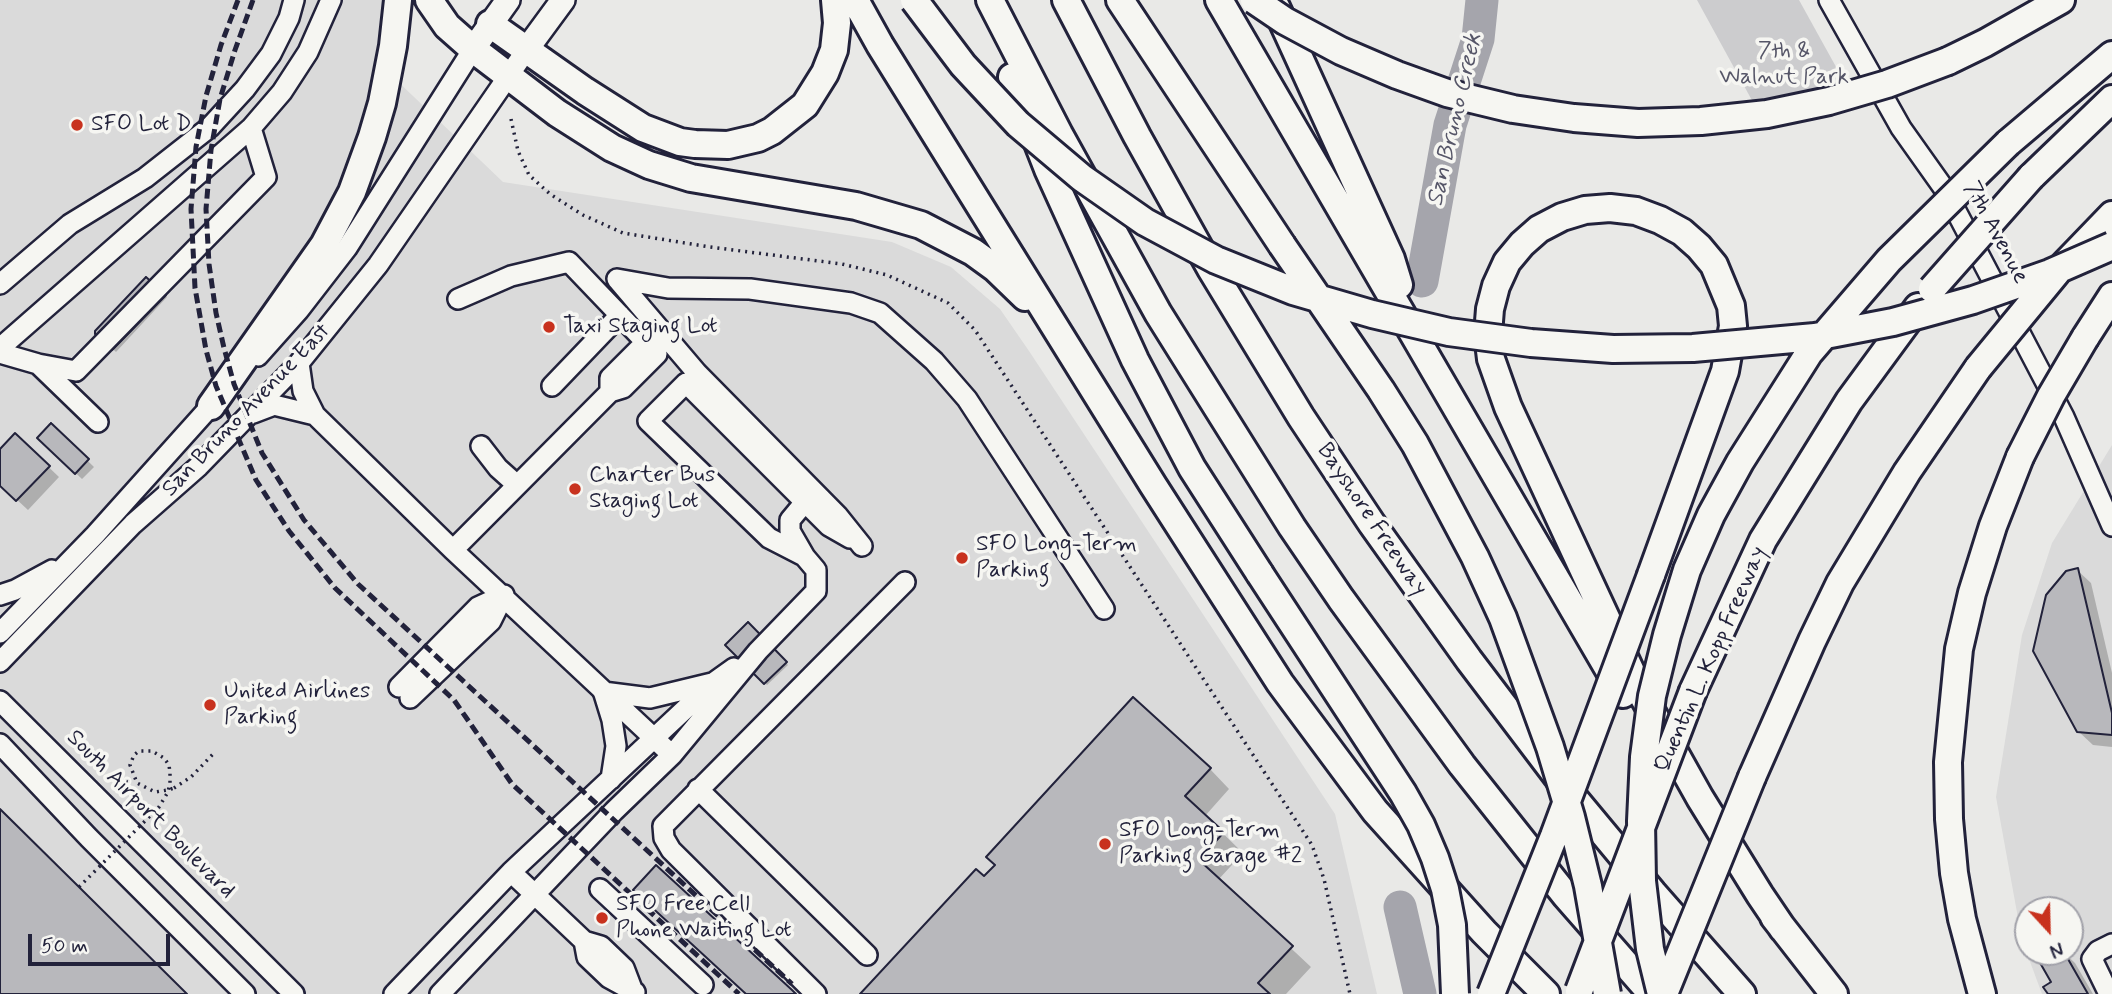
<!DOCTYPE html>
<html>
<head>
<meta charset="utf-8">
<style>
	body { margin:0 }
	#map { position:relative; width:2112px; height:994px; overflow:hidden; background:#e9e9e7; font-family:Mynerve,sans-serif }
	canvas { display:block }
	.north { position:absolute; left:2014px; top:896px; width:70px; height:70px; box-sizing:border-box; background:#f6f6f2; border:2px solid #a1a1a9; border-radius:50%; rotate:158deg; font-size:19px; font-weight:700; line-height:28px; text-align:center; color:#22223b }
	.north::after { content:''; display:block; margin:auto; width:24px; height:32px; background:#c8321e; clip-path:polygon(50% 0,100% 100%,50% 72%,0 100%) }
	.scale { position:absolute; left:28px; top:934px; width:142px; height:32px; box-sizing:border-box; border:4px solid #22223b; border-top:0; padding-left:9px; font-size:21px; line-height:24px; white-space:nowrap; color:#22223b; -webkit-text-stroke:5px #f6f6f2; paint-order:stroke }
</style>
</head>
<body>
<div id="map">
<canvas width="2112" height="994"></canvas>
<div class="north">N</div>
<div class="scale">50 m</div>
</div>
<script>
const g = document.querySelector('canvas').getContext('2d');
g.lineJoin = 'round';
function fillPath(path, color) { g.fillStyle = color; g.fill(path, 'evenodd'); }
const poly = rows => new Path2D(rows.map(r => 'M' + r).join(''));
function trace(path, color, width, dash) { g.strokeStyle = color; g.lineWidth = width; g.lineCap = dash ? 'butt' : 'round'; g.setLineDash(dash || []); g.stroke(path); }
function write(font, color, halo, rows, align = 'center') {
  g.font = font + ' Mynerve,sans-serif'; g.lineWidth = 7; g.setLineDash([]); g.textBaseline = 'middle'; g.strokeStyle = halo; g.fillStyle = color; for (const [text, x, y, turn = 0] of rows) {
    g.save(); g.translate(x, y); g.rotate((+turn || 0) * Math.PI / 180); g.textAlign = isNaN(turn) ? turn : align; if (halo) g.strokeText(text, 0, 0); g.fillText(text, 0, 0); g.restore();
  }
}
fillPath(poly([
	[0,0,399,0,391,75,503,182,892,242,951,267,1000,309,1029,351,1335,814,1377,994,0,994],
	[2112,445,2112,994,2042,994,2022,940,1996,797,2022,635,2052,543],
	[2028,910,2070,910,2070,952,2028,952]
]), '#dadada');
fillPath(poly([
	[1697,0,1799,0,1856,103,1760,115]
]), '#ccccce');
fillPath(poly([
	[146,279,167,297,116,352,100,337],
	[51,425,94,467,82,479,39,438],
	[15,435,59,477,28,510,0,484,0,452],
	[2077,570,2091,583,2112,673,2112,747,2093,745,2078,731],
	[748,625,788,665,767,685,728,645],
	[1210,769,1229,789,1205,816,1243,853,1218,880,1311,967,1286,994,863,994,984,879],
	[2057,952,2063,952,2075,963,2093,994,2050,994,2054,983]
]), '#0003');
trace(poly([
	[1422,281,1450,125,1478,39,1482,0],
	[1400,907,1420,994]
]), '#a5a5ac', 33);
const building = poly([
	[146,277,166,295,112,350,95,334,95,331,146,277],
	[51,423,89,459,75,474,37,438,51,423],
	[15,433,50,466,16,501,0,486,0,449,15,433],
	[2078,568,2112,713,2112,735,2077,732,2033,651,2046,595,2066,571,2078,568],
	[748,622,787,662,764,684,725,645,748,622],
	[1133,697,1211,768,1185,796,1224,832,1199,860,1293,946,1258,983,1270,994,860,994,976,869,984,876,995,865,986,857,1133,697],
	[0,809,79,887,187,994,0,994,0,809],
	[656,865,792,990,796,994,746,994,633,890,656,865],
	[2053,952,2064,952,2088,994,2048,994,2043,987,2051,982,2039,961,2053,952]
]);
fillPath(building, '#b8b8bc');
trace(building, '#22223b', 2);
const minor = poly([
	[1829,0,1901,128,1945,190,2064,417,2112,526],
	[0,284,70,224,145,178,210,127,245,89,271,54,289,18,294,0],
	[0,348,251,128,282,92,308,52,331,0],
	[0,353,38,364,76,371,266,177,251,128],
	[258,356,299,310,347,248,473,49],
	[299,363,303,391,315,415,453,550,672,755],
	[38,364,98,422],
	[552,386,620,315],
	[610,392,610,378,646,342],
	[253,413,274,405,315,415],
	[481,446,498,468,517,485],
	[862,546,838,516,697,373,617,279,668,288,750,289,851,303,880,313,934,361,967,399,1104,609],
	[453,550,610,392,623,388,657,354,569,262,511,276,458,299],
	[804,556,769,538,648,421,686,383,829,526,850,538],
	[0,595,15,590,52,570],
	[0,633,95,535,218,398],
	[0,662,133,524,199,466,299,363,378,265,527,49],
	[399,687,478,607,504,595],
	[603,692,650,698,712,683],
	[604,694,612,720,616,746,611,779],
	[410,698,491,621,504,595],
	[0,701,294,994],
	[0,744,89,838,245,994],
	[698,789,867,955],
	[511,872,584,941,601,946,624,968,632,989],
	[600,889,703,985],
	[584,941,587,957,609,978,635,992],
	[394,994,511,872,713,683,734,668],
	[440,994,614,811,672,755,758,651,816,591,816,570,805,557,790,531,790,520,805,502],
	[816,994,671,850,664,838,663,826,905,582],
	[2109,994,2092,959,2098,951,2112,944]
]);
const major = poly([
	[473,49,508,0],
	[527,49,563,0]
]);
const highway = poly([
	[429,0,447,26,473,49,557,113,612,148,649,165,691,178,856,206,921,225,973,252,995,268,1025,297],
	[855,0,880,45,1153,485,1280,683,1375,811,1484,932,1546,994],
	[990,0,1059,134,1158,313,1292,527,1341,599,1462,765,1566,896,1652,994],
	[1066,0,1137,136,1211,269,1301,417,1372,524,1469,660,1569,792,1653,893,1742,994],
	[1120,0,1282,245],
	[1219,0,1623,694],
	[1276,7,1391,259,1399,285],
	[490,24,585,91,643,128,680,142,695,144,728,145,758,138,772,131,805,105,825,73,834,50,837,23,835,0],
	[1948,61,1985,43,2061,0],
	[1012,77,1048,169,1135,360,1192,468,1260,574],
	[2008,143,2112,55],
	[2031,177,2112,99],
	[2060,269,2112,215],
	[2085,338,2112,296],
	[211,406,324,245,352,192,372,137,382,103,393,46,398,0],
	[1651,575,1725,371,1733,326,1731,306,1714,265,1699,247,1682,232,1660,220,1636,211,1610,208,1585,210,1562,217,1539,229,1522,244,1507,262,1496,286,1490,309,1488,334,1491,359,1508,407,1639,689,1700,798,1760,895,1783,929],
	[1693,691,1763,540,1849,401,1918,307],
	[1752,777,1812,641,1840,583,1907,472,1978,368],
	[1774,917,1834,994],
	[1982,994,1962,919,1954,873,1949,819,1948,762,1959,649,1972,593,1993,526,2020,457]
]);
trace(minor, '#22223b', 24);
trace(major, '#22223b', 28);
trace(highway, '#22223b', 32);
trace(poly([
	[511,119,518,151,529,175,550,194,583,215,623,233,710,247,842,264,887,275,948,303,975,330,1312,845,1324,879,1350,994],
	[174,788,191,777,215,752]
]), '#22223b', 3.5, [2, 5]);
trace(minor, '#f6f6f2', 19);
trace(major, '#f6f6f2', 23);
trace(highway, '#f6f6f2', 26);
trace(poly([
	[238,0,221,45,206,96,196,147,191,209,195,288,206,350,216,386,256,480,289,531,335,588,454,700,512,784,739,994],
	[253,0,235,50,220,99,211,150,206,209,209,264,216,313,224,348,234,384,262,453,304,520,358,584,792,984]
]), '#22223b', 5, [10, 5]);
const highwayBridge = poly([
	[914,0,963,65,1018,124,1082,178,1145,222,1216,260,1293,291,1372,314,1449,332,1531,343,1613,349,1693,348,1815,337,1893,322,1973,300,2050,273,2112,246],
	[1254,0,1285,21,1341,51,1397,75,1447,93,1513,109,1574,118,1638,123,1701,121,1767,114,1829,101,1887,84,1948,61],
	[1282,245,1381,390,1415,444,1475,557,1503,618,1550,747,1571,817,1588,886,1607,994],
	[1932,289,2031,177],
	[1978,368,2057,272],
	[2020,457,2051,396,2085,338],
	[1260,574,1403,793,1421,825,1435,858,1445,889,1452,925,1455,994],
	[1579,991,1693,691],
	[1491,994,1554,836,1651,575],
	[1661,994,1650,949,1642,881,1641,821,1644,757,1652,696,1667,635,1687,570,1711,515,1740,462,1809,353,1889,260,2008,143],
	[1664,994,1752,777]
]);
trace(highwayBridge, '#22223b', 32, []);
trace(poly([
	[79,887,159,807,168,792,170,783,170,773,169,765,164,758,152,751,139,751,134,755,130,765,137,783,155,792,168,790,174,788]
]), '#22223b', 3.5, [2, 5]);
trace(highwayBridge, '#f6f6f2', 26);
for (const [x, y, r, color] of [
	[77,125,7,"#c8321e"],
	[549,327,7,"#c8321e"],
	[575,489,7,"#c8321e"],
	[962,558,7,"#c8321e"],
	[210,705,7,"#c8321e"],
	[1105,844,7,"#c8321e"],
	[602,918,7,"#c8321e"]
]) { const dot = new Path2D(); dot.arc(x, y, r, 0, 2 * Math.PI); g.fillStyle = color; g.fill(dot); trace(dot, '#f6f6f2', 2.5); }
write('23px', '#555567', '#f6f6f2', [
	["7th &",1784,52],
	["Walnut Park",1784,78]
]);
write('23px', '#22223b', '#f6f6f2', [
	["SFO Lot D",91,125],
	["Taxi Staging Lot",563,327],
	["Charter Bus",589,476],
	["Staging Lot",589,502],
	["SFO Long-Term",976,545],
	["Parking",976,571],
	["United Airlines",224,692],
	["Parking",224,718],
	["SFO Long-Term",1119,831],
	["Parking Garage #2",1119,857],
	["SFO Free Cell",616,905],
	["Phone Waiting Lot",616,931]
], 'left');
write('23px', '#22223b', '#f6f6f2', [
	["7th Avenue",1995,233,62],
	["San Bruno Avenue East",247,411,-46],
	["Bayshore Freeway",1371,520,56],
	["Quentin L. Kopp Freeway",1712,660,-66],
	["South Airport Boulevard",150,815,45]
]);
write('italic 24px', '#565668', '#f6f6f2', [
	["San Bruno Creek",1456,120,-77]
]);
</script>
</body>
</html>
